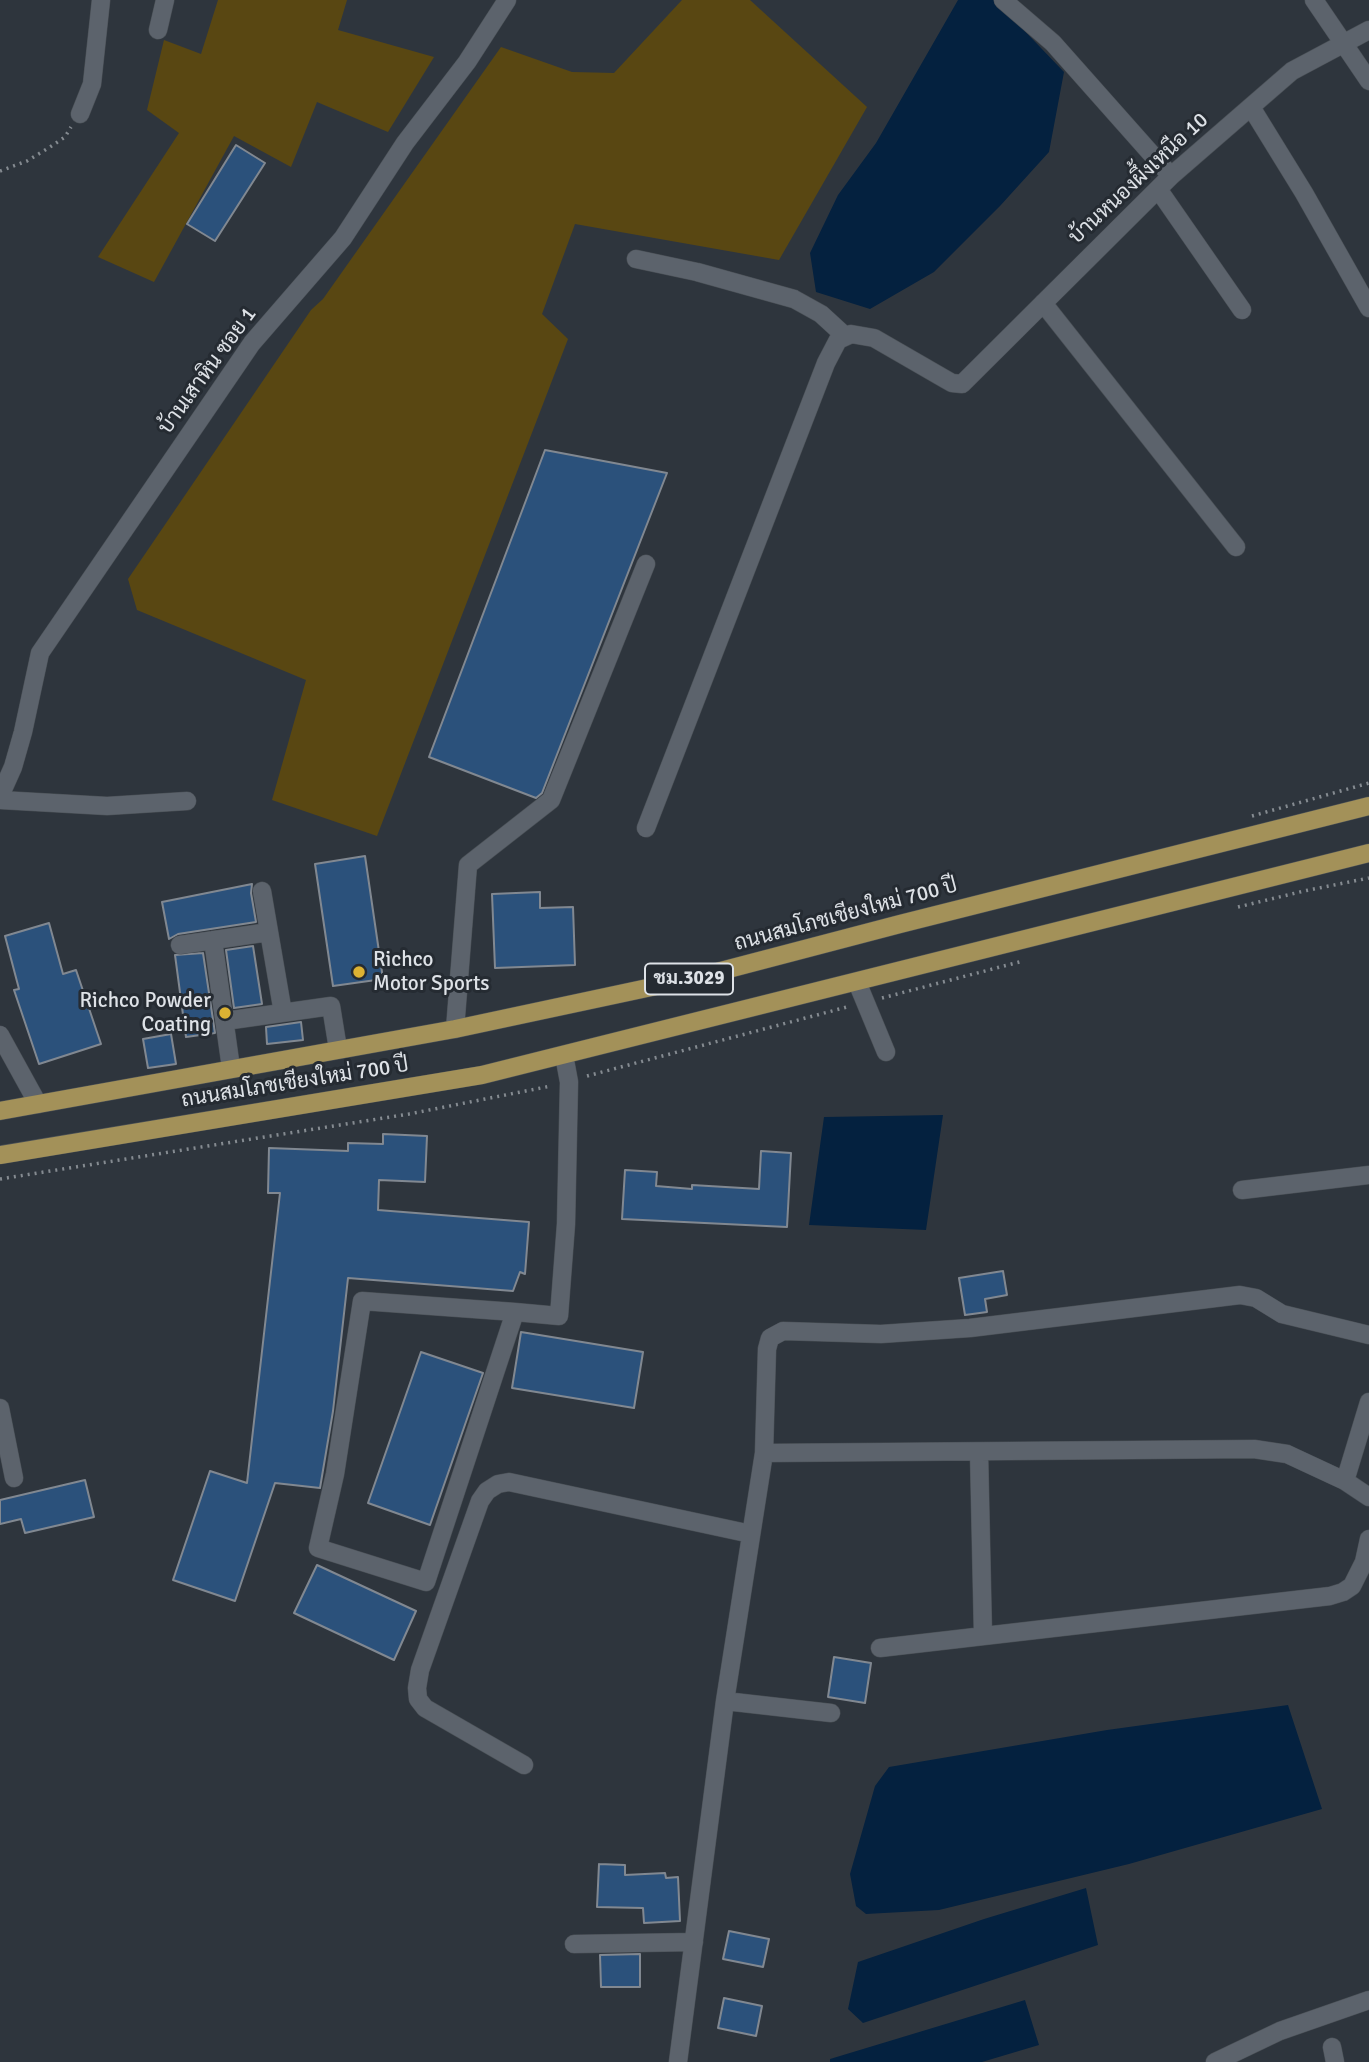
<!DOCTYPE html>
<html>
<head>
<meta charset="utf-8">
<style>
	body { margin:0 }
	canvas { display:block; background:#2e353d }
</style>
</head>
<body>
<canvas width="1369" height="2062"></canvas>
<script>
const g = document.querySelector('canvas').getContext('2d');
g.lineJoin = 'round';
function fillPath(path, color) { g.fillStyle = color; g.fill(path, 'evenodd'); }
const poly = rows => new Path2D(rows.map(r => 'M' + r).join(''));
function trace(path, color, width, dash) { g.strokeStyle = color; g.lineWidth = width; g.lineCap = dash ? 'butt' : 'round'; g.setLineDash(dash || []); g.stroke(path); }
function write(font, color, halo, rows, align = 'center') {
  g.font = font + ' Signika,Sarabun,sans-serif'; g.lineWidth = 6; g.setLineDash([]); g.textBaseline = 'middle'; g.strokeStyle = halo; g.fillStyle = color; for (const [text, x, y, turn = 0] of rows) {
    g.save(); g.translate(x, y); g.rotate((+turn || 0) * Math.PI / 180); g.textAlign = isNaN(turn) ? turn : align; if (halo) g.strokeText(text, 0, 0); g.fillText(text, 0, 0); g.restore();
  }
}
fillPath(poly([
	[218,0,347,0,338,30,434,57,388,132,317,102,291,167,234,136,154,282,98,257,179,133,147,110,164,40,201,54],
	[682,0,750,0,867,107,779,260,575,224,542,314,568,339,377,836,272,800,306,680,137,610,128,579,311,310,323,299,501,47,572,72,614,73]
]), '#594712');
fillPath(poly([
	[958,0,995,0,1064,72,1049,152,1000,206,934,272,870,309,816,292,810,253,838,195,876,143],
	[943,1115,926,1230,809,1225,824,1117],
	[1288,1705,1322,1809,1129,1864,939,1910,866,1914,856,1906,850,1874,875,1786,889,1767,1107,1730],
	[1086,1888,1098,1945,863,2023,848,2009,858,1962,984,1919],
	[1025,2000,1039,2045,982,2062,830,2062,830,2059]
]), '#04213f');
const building = poly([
	[236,145,265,163,215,241,187,224,236,145],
	[545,450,667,473,542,793,536,798,429,757,545,450],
	[365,856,383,979,333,986,315,864,365,856],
	[252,884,251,893,256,922,178,934,169,939,162,902,252,884],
	[540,892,540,908,573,907,575,965,495,968,492,894,540,892],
	[49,923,63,974,76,970,101,1044,39,1064,14,990,19,989,5,936,49,923],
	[253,946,262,1004,234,1008,226,950,253,946],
	[203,953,215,1033,186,1037,175,955,203,953],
	[301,1022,303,1040,267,1044,266,1027,301,1022],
	[171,1034,176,1064,148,1068,143,1039,171,1034],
	[383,1134,427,1136,425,1182,379,1180,378,1210,529,1222,525,1274,520,1272,513,1291,348,1278,333,1411,320,1488,275,1483,235,1601,173,1580,210,1471,247,1483,280,1193,268,1193,269,1148,348,1151,348,1143,383,1144,383,1134],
	[761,1151,791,1153,787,1227,622,1219,625,1170,657,1172,656,1186,692,1189,692,1185,759,1189,761,1151],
	[1003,1271,1007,1295,985,1299,987,1312,965,1315,959,1278,1003,1271],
	[521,1332,643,1352,634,1408,512,1388,521,1332],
	[421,1352,483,1373,430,1525,368,1503,421,1352],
	[85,1480,94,1517,25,1533,21,1519,0,1524,0,1500,85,1480],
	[317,1565,416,1611,394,1660,294,1613,317,1565],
	[834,1657,871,1663,865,1703,828,1697,834,1657],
	[599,1864,625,1865,625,1875,665,1873,666,1878,678,1877,680,1921,644,1923,643,1908,597,1907,599,1864],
	[729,1931,769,1939,763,1967,723,1959,729,1931],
	[640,1954,640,1987,601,1987,600,1955,640,1954],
	[724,1998,762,2006,756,2036,718,2028,724,1998]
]);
fillPath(building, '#2b517b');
trace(building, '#818891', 2);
const minor = poly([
	[1003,0,1053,43,1171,176],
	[1314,0,1369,81],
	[158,30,165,0],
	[1251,107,1304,193,1369,308],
	[80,114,92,84,101,0],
	[1158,189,1242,310],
	[636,259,697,272,794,299,821,314,845,336],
	[1043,303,1236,547],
	[0,796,13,767,23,732,40,653,252,343,343,238,405,143,467,62,507,0],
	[0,800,107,806,187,801],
	[646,828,826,363,838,340,851,334,874,338,945,379,952,383,962,384,1171,176,1292,71,1369,30],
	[262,891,283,1013],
	[213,940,231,1068],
	[180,945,269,932],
	[857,982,886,1052],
	[225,1021,331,1006,338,1049],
	[455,1029,468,865,551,800,646,564],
	[0,1035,38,1104],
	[1242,1190,1369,1175],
	[515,1312,426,1582,318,1548,335,1474,362,1301,515,1312,559,1316,566,1224,569,1082,564,1055],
	[0,1408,14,1478],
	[979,1452,983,1636],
	[764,1453,1254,1449,1287,1454,1345,1481,1369,1497],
	[1345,1481,1369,1402],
	[880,1648,1330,1596,1343,1592,1352,1586,1364,1562,1369,1539],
	[725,1701,831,1713],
	[524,1765,425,1708,418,1699,417,1688,420,1670,480,1501,487,1491,498,1484,509,1482,751,1534],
	[574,1944,694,1942],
	[1332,2047,1335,2062],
	[678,2062,725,1701,764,1453,767,1349,770,1338,783,1331,881,1334,970,1328,1240,1295,1256,1298,1282,1314,1369,1335],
	[1215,2062,1280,2031,1369,2000]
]);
const major = poly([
	[0,1111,455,1029,694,978,900,924,1369,806],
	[0,1155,482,1075,1369,853]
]);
trace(minor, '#4a5056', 19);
trace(major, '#4a5056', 19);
trace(poly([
	[0,171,27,161,50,147,65,137,71,127],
	[1252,816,1369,783],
	[1238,907,1304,891,1369,878],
	[882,998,1023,961],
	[587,1076,847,1007],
	[0,1179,409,1114,551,1086]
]), '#858b91', 3.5, [2, 5]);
trace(minor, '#5c636c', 18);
trace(major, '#a39159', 18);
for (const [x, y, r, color] of [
	[359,972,7,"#dcb233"],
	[225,1013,7,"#dcb233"]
]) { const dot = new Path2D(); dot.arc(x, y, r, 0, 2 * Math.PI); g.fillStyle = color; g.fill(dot); trace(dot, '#252b32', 2.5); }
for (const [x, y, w] of [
	[689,979,88]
]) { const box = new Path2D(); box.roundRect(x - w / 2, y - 15.5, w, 31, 5); g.fillStyle = '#252b32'; g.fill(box); trace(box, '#dee2e7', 2); }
write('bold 19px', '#dee2e7', null, [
	["ชม.3029",689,979]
]);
write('21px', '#dee2e7', '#252b32', [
	["บ้านหนองผึ้งเหนือ 10",1139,179,-43],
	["บ้านเสาหิน ซอย 1",208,371,-54],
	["ถนนสมโภชเชียงใหม่ 700 ปี",846,915,-15],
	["ถนนสมโภชเชียงใหม่ 700 ปี",295,1083,-9]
]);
write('21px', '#dee2e7', '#252b32', [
	["Richco",373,960],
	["Motor Sports",373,984],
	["Richco Powder",211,1001,"right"],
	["Coating",211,1025,"right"]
], 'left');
</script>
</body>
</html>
